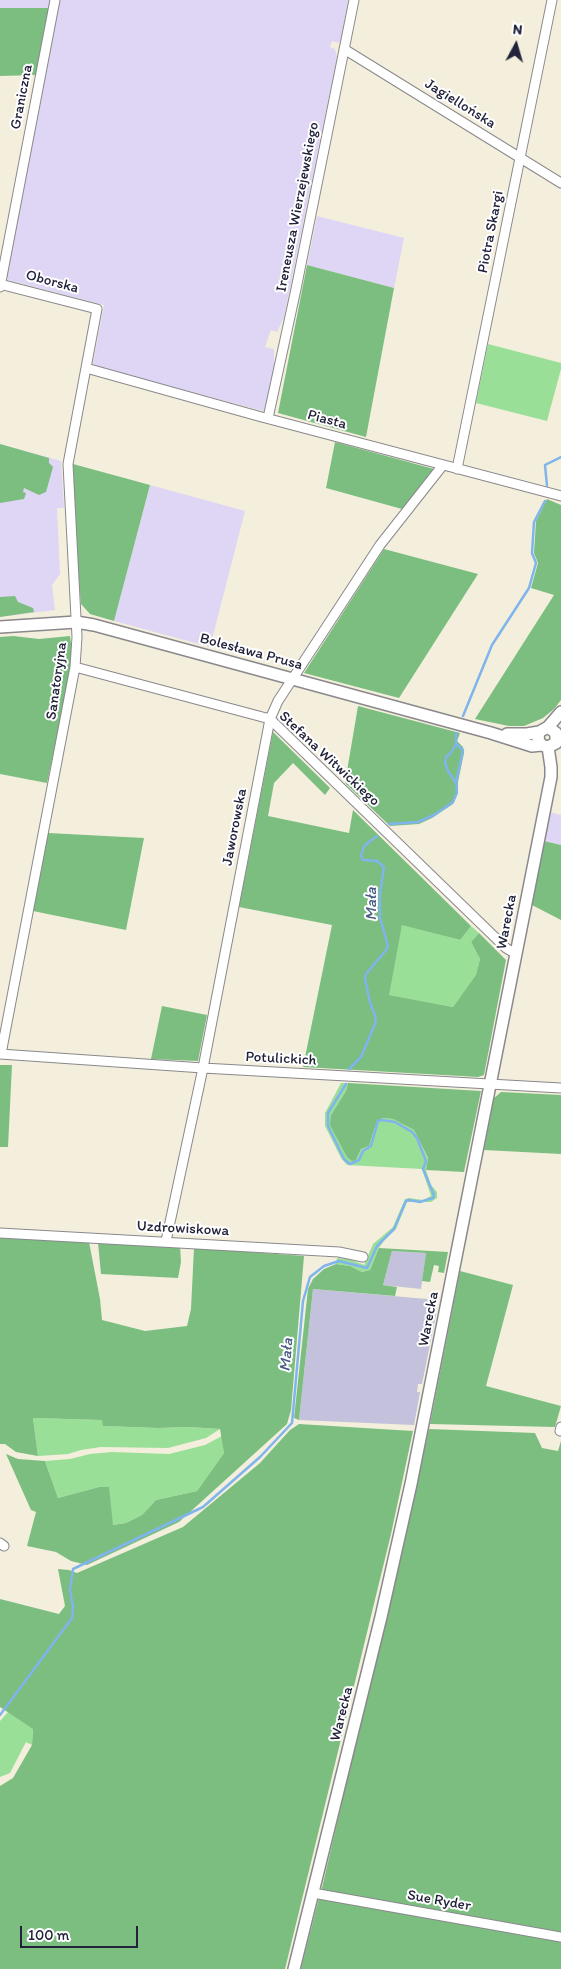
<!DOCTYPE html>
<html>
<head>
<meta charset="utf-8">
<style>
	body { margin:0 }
	#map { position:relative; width:561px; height:1969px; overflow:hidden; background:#f3efdc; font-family:Itim,sans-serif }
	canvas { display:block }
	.north { position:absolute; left:491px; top:20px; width:50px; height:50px; -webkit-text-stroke:4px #fff; paint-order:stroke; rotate:6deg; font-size:14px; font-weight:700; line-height:20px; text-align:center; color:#22223b }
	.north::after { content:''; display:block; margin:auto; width:18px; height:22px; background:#22223b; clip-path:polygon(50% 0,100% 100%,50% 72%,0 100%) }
	.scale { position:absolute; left:20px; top:1926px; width:118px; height:22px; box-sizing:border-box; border:2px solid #22223b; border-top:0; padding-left:6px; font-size:15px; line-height:18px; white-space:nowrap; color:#22223b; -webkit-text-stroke:4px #fff; paint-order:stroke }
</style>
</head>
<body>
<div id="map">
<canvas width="561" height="1969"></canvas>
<div class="north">N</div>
<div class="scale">100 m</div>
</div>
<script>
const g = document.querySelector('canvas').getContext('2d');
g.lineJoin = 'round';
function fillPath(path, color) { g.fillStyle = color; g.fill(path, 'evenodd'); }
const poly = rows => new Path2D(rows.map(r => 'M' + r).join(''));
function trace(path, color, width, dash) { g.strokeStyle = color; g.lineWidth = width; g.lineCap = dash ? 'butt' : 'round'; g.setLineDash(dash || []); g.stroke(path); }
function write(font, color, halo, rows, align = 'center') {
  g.font = font + ' Itim,sans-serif'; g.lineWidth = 4; g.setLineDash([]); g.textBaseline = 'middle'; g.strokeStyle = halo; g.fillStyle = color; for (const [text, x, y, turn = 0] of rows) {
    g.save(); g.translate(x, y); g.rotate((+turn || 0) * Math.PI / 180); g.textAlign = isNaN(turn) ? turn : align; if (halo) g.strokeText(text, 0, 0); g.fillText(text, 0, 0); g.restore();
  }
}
fillPath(poly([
	[0,0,50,0,49,8,0,8],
	[60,0,348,0,341,39,339,43,332,41,330,47,335,49,337,57,284,317,277,332,271,330,265,347,274,349,274,367,266,408,263,411,95,366,93,363,104,305,8,280,6,277],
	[317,216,404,238,394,288,307,265],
	[0,444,61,461,64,508,57,508,60,574,52,585,55,610,0,617],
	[150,485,245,511,210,647,114,621],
	[550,812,561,815,561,845,544,841]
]), '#dfd5f5');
fillPath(poly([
	[392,1251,426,1253,421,1289,383,1285],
	[313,1289,427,1299,429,1301,432,1299,437,1308,435,1313,436,1315,422,1384,418,1384,417,1392,420,1392,414,1425,299,1420]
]), '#c3c1db');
fillPath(poly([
	[488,344,561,363,561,369,547,421,476,403],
	[402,924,459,940,471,926,479,933,471,942,480,959,476,976,453,1007,388,995],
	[341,1083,348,1083,346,1091,331,1115,356,1160,361,1149,369,1146,377,1121,383,1118,393,1119,414,1130,428,1159,426,1170,431,1185,437,1192,437,1198,431,1202,407,1202,396,1229,385,1239,379,1248,370,1270,362,1272,350,1266,336,1264,337,1258,349,1259,364,1265,373,1244,393,1227,405,1199,409,1198,423,1200,431,1196,422,1169,347,1165,341,1158,325,1126,325,1113],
	[33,1418,103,1420,103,1426,158,1428,189,1427,220,1429,206,1438,168,1448,101,1447,81,1450,68,1454,38,1456],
	[222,1436,224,1453,197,1491,156,1500,142,1515,126,1523,113,1525,99,1487,58,1498,45,1461,70,1459,90,1454,112,1452,169,1454,205,1445],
	[8,1712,33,1728,32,1745,26,1742,10,1773,0,1777,0,1721]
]), '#9adf98');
fillPath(poly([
	[0,8,49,8,36,75,0,76],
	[307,265,394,288,366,437,278,413],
	[335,442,434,469,402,509,326,488],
	[0,444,49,458,49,463,53,467,46,492,39,495,24,488,23,492,26,493,24,499,0,503],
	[73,464,150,485,114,621,90,614,81,604,75,532],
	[547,499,561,505,561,700,554,709,543,718,524,726,509,726,475,719,554,595,531,588,538,563,534,553,536,521],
	[384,549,478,574,399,698,304,673],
	[15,596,18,602,33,608,34,612,0,617,0,597],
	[13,636,39,639,70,636,73,660,47,783,0,774,0,637],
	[358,706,460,733,457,741,463,747,464,753,458,782,458,793,453,804,432,818,419,824,390,826,345,783],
	[273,732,330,788,325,795,293,763,274,783,268,816,349,833,353,810,471,926,460,940,402,925,389,995,453,1007,476,975,480,959,471,942,479,933,506,960,484,1075,478,1077,303,1067,332,925,239,907],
	[48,833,144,838,126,930,33,911],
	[544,841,561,845,561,920,532,905],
	[162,1006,207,1015,198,1061,151,1059],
	[0,1065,12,1065,8,1147,0,1147],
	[348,1083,481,1091,464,1172,426,1170,428,1158,414,1130,393,1119,383,1118,377,1121,369,1146,361,1149,356,1160,352,1161,347,1157,330,1125,331,1115,346,1091],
	[501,1092,561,1095,561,1154,484,1150,494,1098],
	[0,1238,89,1242,100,1299,102,1320,145,1331,187,1326,191,1309,194,1248,304,1256,291,1410,287,1424,179,1522,87,1565,71,1561,56,1552,27,1546,36,1512,31,1510,6,1454,18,1459,45,1461,58,1498,99,1487,109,1487,113,1525,126,1523,142,1515,156,1500,197,1491,224,1453,220,1429,189,1427,158,1428,103,1426,102,1420,33,1418,38,1456,16,1452,5,1444,0,1444],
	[98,1243,180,1246,181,1262,178,1278,101,1274],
	[379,1248,448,1252,444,1273,438,1272,439,1266,434,1265,430,1282,422,1281,426,1253,392,1251,383,1285,397,1287,395,1296,313,1289,299,1420,294,1418,308,1289,313,1279,324,1269,336,1264,350,1266,362,1272,370,1270],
	[460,1271,513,1285,486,1386,561,1406,555,1427,430,1424],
	[299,1424,413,1431,391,1534,285,1969,0,1969,0,1786,13,1778,32,1745,33,1729,0,1707,0,1599,59,1614,65,1606,58,1569,69,1570,77,1573,183,1527,260,1463,290,1430],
	[429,1429,535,1433,542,1448,558,1451,561,1441,561,1934,321,1892],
	[319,1898,561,1941,561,1969,301,1969]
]), '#7bbe80');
trace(poly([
	[547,486,545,465,561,457],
	[463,716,492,645,529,588,536,563,532,553,534,522,545,501],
	[456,744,463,750,456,783],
	[389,824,418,822,434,815,453,802,457,792,456,783,448,771,445,763,446,757,451,753,456,744,456,733],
	[349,1069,361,1057,375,1024,376,1018,370,1003,365,978,366,974,387,949,388,946,380,917,380,894,384,867,377,861,363,860,361,856,364,846,377,836],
	[0,1715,72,1618,73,1607,70,1590,73,1569,203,1507,260,1457,292,1423,303,1301,310,1277,324,1266,339,1261,367,1268,377,1246,394,1229,406,1201,409,1200,420,1202,433,1198,434,1195,423,1169,426,1161,417,1138,412,1132,395,1122,382,1120,378,1121,371,1146,363,1151,359,1160,350,1164,344,1159,328,1126,328,1113,346,1084]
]), '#7fb4ed', 2.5);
const minor = poly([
	[344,49,561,183],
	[0,284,97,309,68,464,77,637,75,667,1,1054],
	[0,287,55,0],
	[86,368,258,416,561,496],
	[268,418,296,289,354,0],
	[457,469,552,0],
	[75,667,270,719,506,948,516,954],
	[0,1054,203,1068,561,1088],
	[0,1233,339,1252,363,1257],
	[166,1241,203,1068,270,719,278,701,380,545,443,465],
	[560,1431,561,1427],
	[0,1543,4,1546],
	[313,1893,561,1937]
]);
const tertiary = poly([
	[0,627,76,622,94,625,491,733,532,746,541,745],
	[548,727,561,712],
	[507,734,527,734,539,732,548,727,556,733,556,743,548,747,541,745,538,739,539,732],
	[294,1969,381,1617,411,1484,551,777,551,767,548,747]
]);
trace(minor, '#8a888c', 11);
trace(tertiary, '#8a888c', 14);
trace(minor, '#fff', 9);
trace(tertiary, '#fff', 11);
write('15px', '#22223b', '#fff', [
	["Graniczna",22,97,-79],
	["Jagiellońska",460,104,32],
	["Ireneusza Wierzejewskiego",298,207,-79],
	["Piotra Skargi",491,232,-79],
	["Oborska",52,282,15],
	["Piasta",327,420,15],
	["Bolesława Prusa",251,652,15],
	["Sanatoryjna",57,681,-82],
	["Stefana Witwickiego",329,759,43],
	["Jaworowska",235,827,-79],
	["Warecka",507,922,-79],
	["Potulickich",281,1059,3],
	["Uzdrowiskowa",183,1229,3],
	["Warecka",429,1319,-79],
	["Warecka",342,1714,-76],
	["Sue Ryder",439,1901,10]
]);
write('italic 16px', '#475c82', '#fff', [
	["Mała",372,904,-90],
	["Mała",287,1355,-85]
]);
</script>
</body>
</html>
